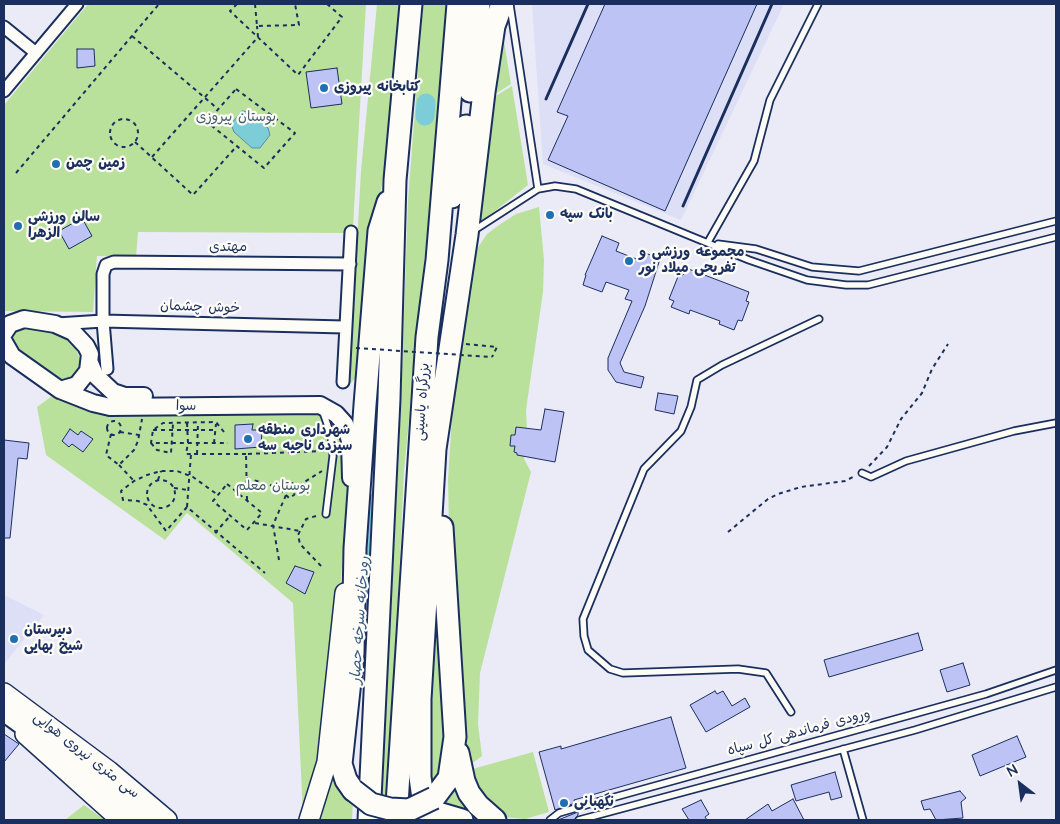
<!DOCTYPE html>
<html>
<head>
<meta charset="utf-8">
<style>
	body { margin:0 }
	#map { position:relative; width:1060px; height:824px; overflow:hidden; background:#eaebf6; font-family:"Architects Daughter",sans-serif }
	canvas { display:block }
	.frame { position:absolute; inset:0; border:5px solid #1b2f5e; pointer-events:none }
	.north { position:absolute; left:995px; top:759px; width:50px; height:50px; -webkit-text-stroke:4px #fdfcf7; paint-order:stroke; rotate:330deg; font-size:14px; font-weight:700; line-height:20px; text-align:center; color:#1b2f5e }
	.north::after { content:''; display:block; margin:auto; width:18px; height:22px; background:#1b2f5e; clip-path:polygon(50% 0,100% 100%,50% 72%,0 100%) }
</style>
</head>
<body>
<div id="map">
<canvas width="1060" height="824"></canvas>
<div class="frame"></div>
<div class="north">N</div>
</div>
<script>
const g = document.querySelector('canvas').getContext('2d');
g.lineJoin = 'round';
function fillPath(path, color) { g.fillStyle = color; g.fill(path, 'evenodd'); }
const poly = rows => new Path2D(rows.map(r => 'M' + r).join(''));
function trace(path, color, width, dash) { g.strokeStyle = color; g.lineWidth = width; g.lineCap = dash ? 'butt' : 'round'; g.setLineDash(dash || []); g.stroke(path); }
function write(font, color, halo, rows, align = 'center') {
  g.font = font + ' "Architects Daughter","Playpen Sans Arabic",sans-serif'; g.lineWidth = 4.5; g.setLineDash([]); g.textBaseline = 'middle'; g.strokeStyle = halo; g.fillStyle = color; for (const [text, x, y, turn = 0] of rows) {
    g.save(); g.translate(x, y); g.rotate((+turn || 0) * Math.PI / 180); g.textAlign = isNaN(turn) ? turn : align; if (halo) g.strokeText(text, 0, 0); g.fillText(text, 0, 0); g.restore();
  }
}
fillPath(poly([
	[532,4,784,4,681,220,543,164],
	[4,595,44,615,4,664]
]), '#dcdff5');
fillPath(poly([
	[88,4,366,4,353,227,345,233,138,232,136,257,97,256,93,312,4,311,4,105],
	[377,4,400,4,385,161,357,376,349,385,361,171],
	[423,4,446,4,440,99,404,471,388,820,377,820,399,454,408,201],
	[503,35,511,84,489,98],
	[512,86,528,185,472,229,489,100],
	[539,207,544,260,543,292,526,410,527,430,524,459,531,472,480,673,478,724,482,756,467,767,462,751,450,575,448,480,456,351,470,259,487,234,499,225,516,214],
	[18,323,60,333,68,339,74,345,81,361,81,368,74,379,59,382,15,352,8,332],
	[52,396,91,411,319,412,342,426,348,482,339,608,323,748,303,815,293,603,187,513,165,540,46,455,37,407],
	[435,575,449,759,430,797,427,776],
	[533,752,549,812,525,819,503,817,481,800,469,770],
	[337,769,353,798,352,820,317,820,330,778],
	[454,771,484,820,471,820,426,809],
	[84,805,105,820,65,820]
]), '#bae19c');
const water = poly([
	[242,111,250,112,268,128,270,135,260,148,252,148,234,132,231,124,242,111]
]);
fillPath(water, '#7dcdd9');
trace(water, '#568ea8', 1);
trace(poly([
	[425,116,426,103],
	[364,578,369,503]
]), '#7dcdd9', 19);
const building = poly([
	[605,4,757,4,665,211,548,160,568,116,557,112,605,4],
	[77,49,94,49,95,66,77,68,77,49],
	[337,68,342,104,311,108,306,72,337,68],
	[82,218,92,236,69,249,59,231,82,218],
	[602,236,619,243,616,251,639,260,643,252,660,259,645,306,620,363,624,372,644,377,641,388,616,382,608,370,608,358,632,301,625,299,629,290,606,282,602,292,583,285,586,275,585,275,602,236],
	[686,268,749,292,746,301,749,302,742,321,738,320,734,330,719,324,720,321,690,310,689,314,671,307,674,301,669,299,679,274,683,275,686,268],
	[658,393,678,396,674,414,655,410,658,393],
	[545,409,564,412,555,462,517,455,517,453,514,452,515,446,510,446,511,435,515,435,516,427,541,430,545,409],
	[253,424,252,430,262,430,261,447,235,449,235,425,253,424],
	[70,429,78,435,81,431,93,439,83,452,72,444,69,447,62,441,70,429],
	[4,440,29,443,27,459,18,458,10,538,4,538,4,440],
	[295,566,314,572,305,594,286,583,295,566],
	[918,633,923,650,829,677,824,660,918,633],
	[963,663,970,685,947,692,940,670,963,663],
	[715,691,717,694,723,691,732,706,745,698,750,707,706,732,690,705,715,691],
	[671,717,686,768,574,800,575,803,555,810,539,752,561,746,561,749,671,717],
	[4,734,19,744,4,762,4,734],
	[1017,736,1026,757,980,776,972,755,1017,736],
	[835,772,842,797,831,800,829,792,796,801,791,785,835,772],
	[960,791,966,798,961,802,963,818,936,820,930,809,924,810,921,801,960,791],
	[793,799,804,820,745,820,768,804,772,811,793,799],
	[701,800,709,814,705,817,707,820,689,820,682,809,701,800],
	[578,812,578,815,574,820,558,820,578,812]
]);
fillPath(building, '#bdc3f4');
trace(building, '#1b2f5e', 1);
const lane = poly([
	[510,5,538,189],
	[473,231,538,189,555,186,576,189,749,260,807,280,846,285,868,285,1056,237],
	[708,242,754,161,770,100,818,4],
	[718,244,756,249,812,267,859,271,1056,221],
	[323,412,331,435,333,456,326,514],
	[862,473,871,477,906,461,1014,431,1056,423],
	[791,712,766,673,738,669,623,673,610,669,588,650,584,636,583,619,644,469,681,431,691,407,697,380,722,365,819,319],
	[843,749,863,820],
	[550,820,559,813,586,805,986,694,1056,670],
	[579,820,915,730,1056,687]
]);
const street = poly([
	[4,27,36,53],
	[4,91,77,4],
	[57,324,103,321,344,327],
	[107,369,103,321,103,274,106,265,114,262,350,264],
	[343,382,351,232]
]);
const secondary = poly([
	[4,333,10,324,24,319,55,324,73,332,86,346,90,354,88,371,77,385,60,390,12,356,4,342],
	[90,363,95,375,113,392,125,396,144,396],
	[60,390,93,403,110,407,320,405,336,414,345,424,350,441,351,478]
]);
const primary = poly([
	[4,693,109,771,167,820],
	[25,734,121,820],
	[309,820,327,762,345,593]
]);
const highway = poly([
	[470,91,479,4],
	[452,197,462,158,466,126],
	[4,710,69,757,143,820],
	[458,753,464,781,469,793,478,805,495,820],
	[353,790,346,780,341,764,353,653,355,548,365,405,379,231,388,202],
	[434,798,449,778,455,737,442,527],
	[438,813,462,820],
	[369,820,389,399,395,180,411,4],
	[396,820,427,337,437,260,458,4],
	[426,820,420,777,420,699,435,449,467,235,484,92,494,26,502,4]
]);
trace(lane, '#1b2f5e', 9);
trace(street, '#1b2f5e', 15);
trace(secondary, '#1b2f5e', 20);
trace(primary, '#1b2f5e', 22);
trace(highway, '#1b2f5e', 25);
trace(poly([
	[237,4,230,11,298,75,342,17,327,4],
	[255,4,257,26,299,25,295,4],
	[132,36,218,109],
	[236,89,295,133,264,168,207,122,236,89],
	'110 133a14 14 0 1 1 28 0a14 14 0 1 1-28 0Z',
	[135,142,193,195,236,147],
	[152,157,258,37,257,26],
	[16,173,159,4],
	[466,344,497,347,492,357],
	'107 428a7 7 0 1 1 14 0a7 7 0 1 1-14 0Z',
	[187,423,188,443,186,454,191,454],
	[153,430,215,430],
	[120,432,139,435],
	[224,432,216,422,163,423,153,430,151,443,228,443],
	[111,434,106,455,119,465,134,450,138,441,142,419],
	[151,443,157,450,171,453,173,424],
	[214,443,216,424],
	[197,454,198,423],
	[246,454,191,454,187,507,265,573],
	[119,465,134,481],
	[869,466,887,447,901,419,922,393,932,369,948,344],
	[247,478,283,489],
	'147 494a14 14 0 1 1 28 0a14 14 0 1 1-28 0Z',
	[158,480,161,471],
	[227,484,262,513,247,530,213,501,227,484],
	[298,486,294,495,289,498,283,492,283,486,290,482,298,486,322,471],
	[174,488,188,490],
	[247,500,246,454,325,451],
	[187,507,166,531,147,505,138,501,123,500,121,491,134,481,147,475,161,471,177,471,193,477,218,495],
	[316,516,306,519,298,535,300,544,323,568],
	[255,523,300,531],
	[728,532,768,499,778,494,801,487,845,481,855,476],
	[215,533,230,516],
	[279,560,273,525,286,495]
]), '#1b2f5e', 2, [4, 4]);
trace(lane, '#fdfcf7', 5.5);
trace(street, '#fdfcf7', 11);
trace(secondary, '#fdfcf7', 16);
trace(primary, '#fdfcf7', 19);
trace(highway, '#fdfcf7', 21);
trace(poly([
	[546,99,588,4],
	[683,206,772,4]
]), '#1b2f5e', 3);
const highwayBridge = poly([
	[353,790,371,804,390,809,409,810,434,798]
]);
trace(highwayBridge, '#1b2f5e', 25, []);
trace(poly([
	[356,348,492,357]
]), '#1b2f5e', 2, [4, 4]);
trace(highwayBridge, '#fdfcf7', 21);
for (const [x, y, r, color] of [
	[324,88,5,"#1f6fb2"],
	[56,164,5,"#1f6fb2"],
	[550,215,5,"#1f6fb2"],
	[18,226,5,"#1f6fb2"],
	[629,261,5,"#1f6fb2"],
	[248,439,5,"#1f6fb2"],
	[14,639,5,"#1f6fb2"],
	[564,803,5,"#1f6fb2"]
]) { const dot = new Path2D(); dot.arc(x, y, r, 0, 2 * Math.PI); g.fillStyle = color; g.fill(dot); trace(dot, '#fdfcf7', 2); }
write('bold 14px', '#1b2f5e', '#fdfcf7', [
	["کتابخانه پیروزی",334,88],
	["زمین چمن",66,164],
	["بانک سپه",560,215],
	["سالن ورزشی",28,218],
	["الزهرا",28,234],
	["مجموعه ورزشی و",639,253],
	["تفریحی میلاد نور",639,269],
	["شهرداری منطقه",258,431],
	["سیزده ناحیه سه",258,447],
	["دبیرستان",24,631],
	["شیخ بهایی",24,647],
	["نگهبانی",574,803]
], 'left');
write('14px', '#435c6e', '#fdfcf7', [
	["بوستان پیروزی",236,118],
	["بوستان معلم",273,487]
]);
write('14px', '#1b2f5e', '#fdfcf7', [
	["مهتدی",228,248],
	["خوش چشمان",200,308,2],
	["بزرگراه یاسینی",423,402,-86],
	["سوا",186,407],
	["ورودی فرماندهی کل سپاه",799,733,-15],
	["سی متری نیروی هوایی",86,756,38]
]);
write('italic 15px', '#385e83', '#fdfcf7', [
	["رودخانه سرخه حصار",361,620,-86]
]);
</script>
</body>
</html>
